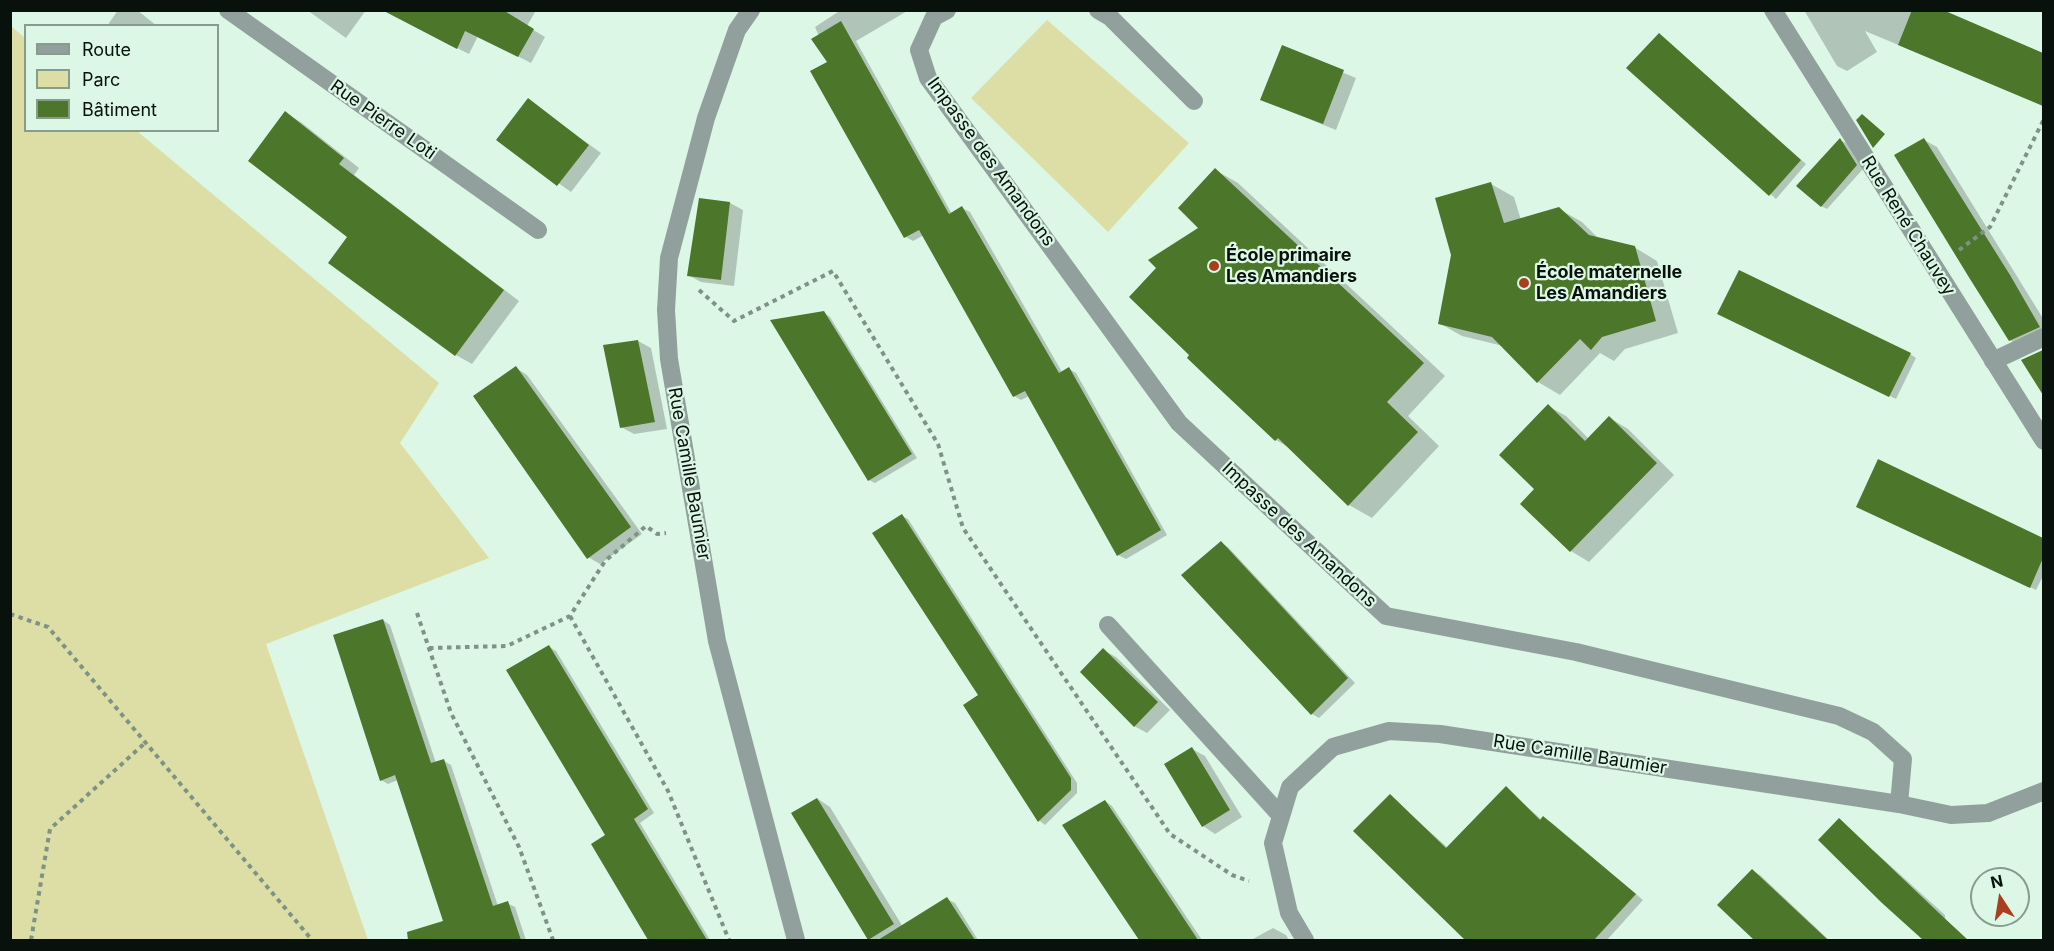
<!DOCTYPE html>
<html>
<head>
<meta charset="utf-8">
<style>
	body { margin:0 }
	#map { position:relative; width:2054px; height:951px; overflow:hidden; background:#dcf7e6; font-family:Inter,sans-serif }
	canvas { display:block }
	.frame { position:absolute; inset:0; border:12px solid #08110b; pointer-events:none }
	.legend { position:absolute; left:24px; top:24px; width:195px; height:108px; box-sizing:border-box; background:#dcf7e6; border:2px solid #879b8e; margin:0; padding:8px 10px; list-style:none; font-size:18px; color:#08110b }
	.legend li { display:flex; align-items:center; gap:12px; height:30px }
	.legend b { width:30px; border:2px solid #879b8e }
	.north { position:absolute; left:1970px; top:867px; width:60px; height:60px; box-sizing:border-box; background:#dcf7e6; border:2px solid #879b8e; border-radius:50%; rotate:348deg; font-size:16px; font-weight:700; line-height:24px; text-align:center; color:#08110b }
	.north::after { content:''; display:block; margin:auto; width:21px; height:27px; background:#a84020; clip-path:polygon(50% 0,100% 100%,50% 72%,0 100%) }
</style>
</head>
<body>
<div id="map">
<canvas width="2054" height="951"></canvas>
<div class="frame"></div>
<ul class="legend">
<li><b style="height:8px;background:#92a09d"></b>Route</li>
<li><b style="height:16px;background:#dcdea6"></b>Parc</li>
<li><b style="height:16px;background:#4c7629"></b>Bâtiment</li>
</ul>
<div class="north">N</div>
</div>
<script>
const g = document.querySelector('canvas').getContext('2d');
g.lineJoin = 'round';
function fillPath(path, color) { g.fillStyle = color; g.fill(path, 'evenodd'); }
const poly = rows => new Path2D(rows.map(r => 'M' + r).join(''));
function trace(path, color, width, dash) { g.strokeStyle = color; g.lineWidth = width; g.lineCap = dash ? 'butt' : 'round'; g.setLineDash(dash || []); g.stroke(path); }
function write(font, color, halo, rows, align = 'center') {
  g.font = font + ' Inter,sans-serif'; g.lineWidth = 4.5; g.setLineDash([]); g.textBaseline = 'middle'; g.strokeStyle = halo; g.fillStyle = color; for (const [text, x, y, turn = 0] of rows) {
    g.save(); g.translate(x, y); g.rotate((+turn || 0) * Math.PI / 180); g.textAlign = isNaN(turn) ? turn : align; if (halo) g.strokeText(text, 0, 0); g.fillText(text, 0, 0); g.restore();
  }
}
fillPath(poly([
	[1047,20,1189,143,1108,232,971,98],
	[11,26,25,38,26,130,137,131,439,383,400,443,489,558,266,644,368,940,11,940]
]), '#dcdea6');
fillPath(poly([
	[118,10,137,10,157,26,107,26],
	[307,10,366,10,346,38],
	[433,10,532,10,535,12,527,26,545,37,531,63,478,36,469,54,435,37],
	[841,10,909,10,856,41,952,214,962,208,970,212,1062,372,1069,369,1076,373,1167,535,1126,559,1118,555,1029,396,1021,400,1014,396,924,235,913,241,906,237,815,27],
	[1804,10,1939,10,2044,55,2044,106,1865,31,1877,52,1847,71,1837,66],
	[1665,39,1806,164,1776,199,1629,68],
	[1282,47,1356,78,1336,130,1262,100],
	[528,100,601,153,571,192,498,140],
	[286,113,302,123,359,168,354,175,519,301,472,364,456,355],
	[1840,140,1846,143,1863,169,1827,209,1821,206],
	[1924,140,1937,147,2044,320,2044,338,2022,348,2010,340],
	[1215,170,1238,183,1445,376,1408,416,1439,446,1372,518,1349,505,1291,449,1276,440,1192,355,1201,228],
	[1491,184,1514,197,1521,220,1559,209,1582,222,1600,240,1634,247,1657,261,1678,333,1625,349,1614,361,1600,353,1560,395,1538,382,1503,346,1462,336,1439,323],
	[700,200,730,203,743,210,734,286,701,282,688,275],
	[824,313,830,317,917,458,875,483,869,480],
	[1725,317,1910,354,1916,358,1896,399],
	[638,341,651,348,667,429,634,434,621,427],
	[2044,351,2044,393,2023,361],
	[516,368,527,375,642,534,600,564,588,557],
	[1548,406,1566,416,1589,439,1610,418,1628,429,1674,475,1589,562,1571,551,1536,489],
	[1878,461,2044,539,2044,574,2036,590,1864,509],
	[902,516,908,519,1077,783,1077,793,1045,825,1040,821,965,706,980,696],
	[1221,543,1228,547,1355,683,1319,718,1312,714],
	[383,620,390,625,436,763,444,761,451,765,498,906,507,903,515,907,526,940,468,940,398,780,388,784,381,780],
	[549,647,556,651,654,813,640,823,710,940,650,940,593,844,607,835],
	[1103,650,1116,657,1170,710,1147,733,1134,726],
	[1192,749,1205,756,1242,817,1215,834,1203,826],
	[1506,788,1542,820,1544,818,1552,823,1643,900,1607,940,1467,940,1356,831,1390,796,1448,848],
	[818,799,830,807,906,932,892,940,869,939],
	[1105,801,1112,806,1202,940,1140,940,1064,826],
	[1873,850,1945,915,1945,927,1933,940,1918,935],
	[1752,871,1760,875,1829,940,1756,940,1719,905],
	[947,899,955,903,978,940,917,940,907,924],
	[1273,928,1286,935,1289,940,1251,940]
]), '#0003');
fillPath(poly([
	[382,10,503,10,534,29,518,57,465,31,457,49],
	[1912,10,1943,10,2043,53,2043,106,1898,45],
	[841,21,949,214,962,206,1059,373,1069,367,1161,530,1117,556,1025,391,1013,397,919,230,904,238,810,71,827,62,811,39],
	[1659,33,1801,160,1769,196,1626,68],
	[1282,45,1344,70,1323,124,1260,100],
	[528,98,589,145,557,186,496,140],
	[285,111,344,158,339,164,504,290,455,356,328,263,347,237,248,161],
	[1862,114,1885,134,1873,148,1856,120],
	[1840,138,1857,165,1821,207,1796,186],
	[1924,138,2010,275,2040,327,2009,341,1970,279,1894,155],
	[1215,168,1424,363,1387,402,1418,432,1348,506,1278,438,1275,441,1210,380,1187,358,1189,355,1129,297,1156,268,1148,260,1198,228,1178,208],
	[1491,182,1504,223,1559,207,1589,235,1635,246,1656,321,1602,337,1591,350,1580,339,1537,383,1492,337,1438,324,1451,255,1435,198],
	[699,198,730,202,721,280,687,276],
	[1739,270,1911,353,1889,397,1717,314],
	[824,311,912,454,868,481,770,320],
	[638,340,655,422,620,428,603,345],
	[2043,350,2043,395,2021,360],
	[516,366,631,527,587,559,473,396],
	[1548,404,1585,441,1609,416,1657,463,1570,552,1520,504,1534,489,1499,455],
	[1878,459,2043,538,2043,558,2030,588,1856,507],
	[902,514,1071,778,1071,790,1038,822,963,705,978,695,872,533],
	[1221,541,1348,678,1311,715,1181,575],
	[383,619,431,763,444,759,493,906,508,901,521,940,408,940,407,932,443,921,395,775,380,781,333,635],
	[549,645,648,809,634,819,707,940,648,940,591,844,605,835,506,670],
	[1103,648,1158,702,1134,727,1080,672],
	[1192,747,1230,810,1202,827,1164,764],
	[1506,786,1540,820,1543,816,1636,894,1594,940,1465,940,1353,831,1390,794,1446,848],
	[817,798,894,924,868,940,791,813],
	[1105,800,1167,893,1198,940,1139,940,1062,825],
	[1839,818,1939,913,1968,940,1923,940,1882,903,1818,840],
	[1752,869,1828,940,1754,940,1717,905],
	[947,897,975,940,878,940]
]), '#4c7629');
trace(poly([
	[1959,250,1990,227,2044,119],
	[699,290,734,321,833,271,938,444,963,528,1170,834,1232,875,1249,881],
	[417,613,451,713,519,847,553,940],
	[10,614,48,627,312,940],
	[570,616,668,791,729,940],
	[429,648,507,646,570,616,605,561,646,526,657,534,666,533],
	[31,940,50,829,145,743]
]), '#7f9286', 4, [4.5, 4.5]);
trace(poly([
	[228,10,538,230],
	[751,10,737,30,706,118,669,258,666,310,669,359,717,641,796,940],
	[947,10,934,17,919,50,928,78,1179,423,1386,616,1576,652,1839,716,1873,732,1903,759,1899,804],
	[1098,10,1110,17,1194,101],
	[1773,10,2044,441],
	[1993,361,2044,337],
	[1108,625,1281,816],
	[1305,940,1289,913,1273,843,1290,787,1333,747,1389,731,1440,734,1899,804,1951,815,1988,813,2044,791]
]), '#92a09d', 18);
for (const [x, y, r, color] of [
	[1214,266,6,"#a84020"],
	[1524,283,6,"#a84020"]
]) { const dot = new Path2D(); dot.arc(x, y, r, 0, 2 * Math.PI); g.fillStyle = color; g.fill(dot); trace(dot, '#dcf7e6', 2); }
write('18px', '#08110b', '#dcf7e6', [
	["Rue Pierre Loti",383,120,35],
	["Impasse des Amandons",991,162,54],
	["Rue René Chauvey",1908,226,58],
	["Rue Camille Baumier",689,474,80],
	["Impasse des Amandons",1299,535,43],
	["Rue Camille Baumier",1580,755,9]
]);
write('bold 18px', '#08110b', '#dcf7e6', [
	["École primaire",1226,256],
	["Les Amandiers",1226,277],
	["École maternelle",1536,273],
	["Les Amandiers",1536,294]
], 'left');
</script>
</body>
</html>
